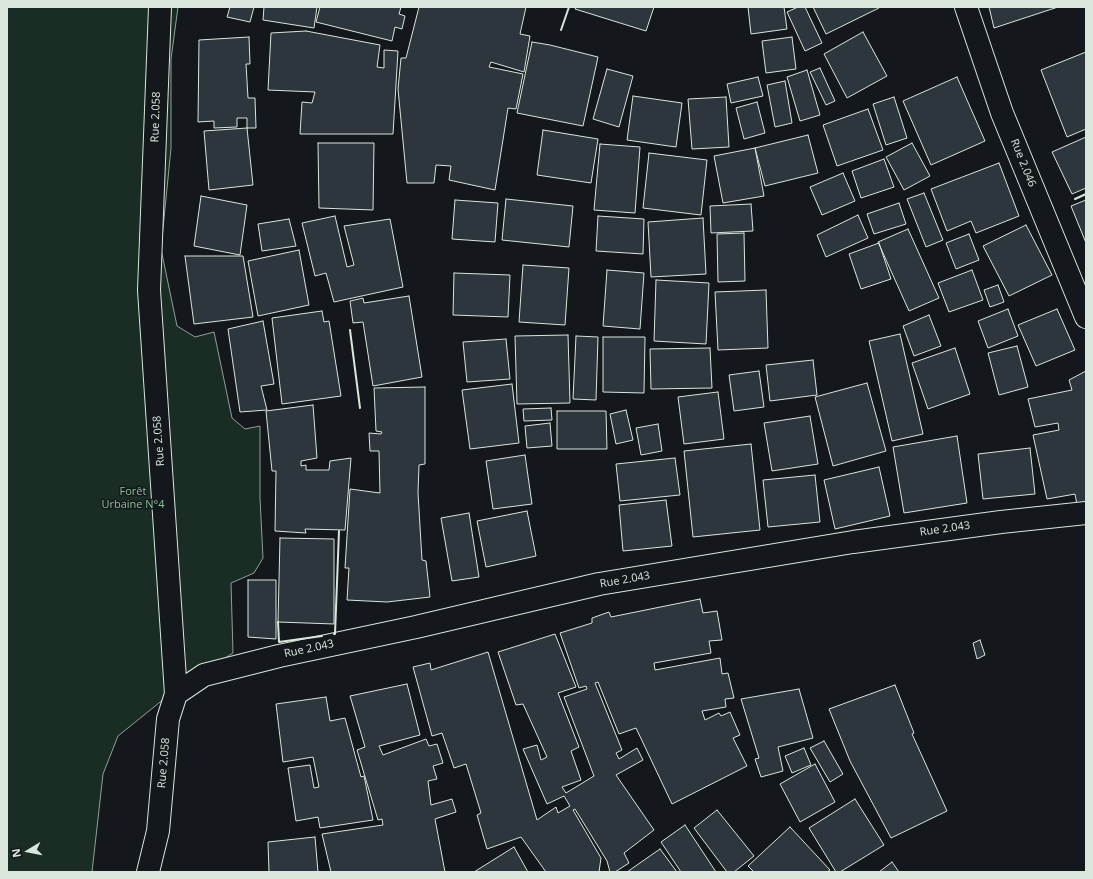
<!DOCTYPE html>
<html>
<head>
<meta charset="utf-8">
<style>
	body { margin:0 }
	#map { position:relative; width:1093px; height:879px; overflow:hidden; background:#14181c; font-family:"Open Sans",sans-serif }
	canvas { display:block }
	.frame { position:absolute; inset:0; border:8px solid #d8e6dc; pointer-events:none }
	.north { position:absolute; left:8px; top:831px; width:40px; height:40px; -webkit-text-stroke:3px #14181c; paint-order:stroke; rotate:260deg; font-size:11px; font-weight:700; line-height:16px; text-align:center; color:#d8e6dc }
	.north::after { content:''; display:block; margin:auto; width:14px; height:18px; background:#d8e6dc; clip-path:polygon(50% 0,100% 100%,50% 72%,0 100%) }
</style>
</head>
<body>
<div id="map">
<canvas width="1093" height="879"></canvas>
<div class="frame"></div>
<div class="north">N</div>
</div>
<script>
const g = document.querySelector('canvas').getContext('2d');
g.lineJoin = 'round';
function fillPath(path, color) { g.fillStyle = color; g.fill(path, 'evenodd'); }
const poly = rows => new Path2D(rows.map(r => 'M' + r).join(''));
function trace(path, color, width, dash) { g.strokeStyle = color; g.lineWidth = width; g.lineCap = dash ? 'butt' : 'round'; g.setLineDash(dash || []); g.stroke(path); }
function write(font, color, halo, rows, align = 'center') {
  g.font = font + ' "Open Sans",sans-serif'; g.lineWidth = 3; g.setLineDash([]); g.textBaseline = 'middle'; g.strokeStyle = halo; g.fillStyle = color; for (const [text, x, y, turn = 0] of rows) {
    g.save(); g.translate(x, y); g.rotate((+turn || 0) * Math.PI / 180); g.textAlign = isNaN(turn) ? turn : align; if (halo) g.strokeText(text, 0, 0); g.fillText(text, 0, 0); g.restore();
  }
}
const green = poly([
	[7,7,178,7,171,59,171,148,161,249,177,326,195,337,214,332,232,418,245,429,260,426,260,498,263,558,254,573,231,583,233,653,180,686,118,736,103,774,92,872,7,872,7,7]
]);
fillPath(green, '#1a2d24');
trace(green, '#939e99', 1);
const building = poly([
	[230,7,254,7,250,22,227,17,230,7],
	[264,7,317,7,314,28,263,20,264,7],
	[320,7,401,7,399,14,405,16,402,29,395,27,392,41,316,22,320,7],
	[419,7,526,7,520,34,530,36,524,72,491,62,489,67,523,74,516,109,508,108,495,190,449,180,451,166,436,165,434,183,407,183,398,89,401,58,406,58,419,7],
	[576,7,654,7,646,31,575,9,576,7],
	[748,7,784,7,787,29,751,34,748,7],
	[798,7,805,7,822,43,805,51,787,12,798,7],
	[813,7,879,7,879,8,826,34,813,7],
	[989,7,1058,7,994,28,989,7],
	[306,31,380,45,377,67,384,68,384,50,398,51,393,134,300,134,302,102,312,103,315,92,268,90,271,33,306,31],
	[863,32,887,76,847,98,824,54,863,32],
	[249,37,250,64,246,64,248,98,255,98,256,128,247,128,247,118,237,118,237,127,214,128,214,121,198,122,199,40,249,37],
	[792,37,796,69,766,73,762,41,792,37],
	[532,42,550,45,598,57,583,126,517,113,532,42],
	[1086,52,1086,129,1067,137,1041,70,1086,52],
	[820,68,835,101,826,105,810,72,820,68],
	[607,69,633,76,619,127,593,119,607,69],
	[807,70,820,115,800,121,787,77,807,70],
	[758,77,763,96,731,103,727,84,758,77],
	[957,77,985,141,931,165,903,101,957,77],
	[785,81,792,123,775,127,767,85,785,81],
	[633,96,682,103,676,147,627,140,633,96],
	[726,97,729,147,692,149,688,99,726,97],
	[894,97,907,138,886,145,873,104,894,97],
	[757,102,765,133,744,139,736,108,757,102],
	[868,109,883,150,837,166,823,125,868,109],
	[247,128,253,185,209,190,204,131,247,128],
	[543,130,598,139,591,183,537,175,543,130],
	[808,135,818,173,765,186,755,148,808,135],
	[1086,137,1086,188,1072,194,1052,152,1086,137],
	[318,143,374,143,373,210,319,208,318,143],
	[912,143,930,176,904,190,886,157,912,143],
	[600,144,640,147,635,213,594,210,600,144],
	[755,148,764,196,723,203,714,156,755,148],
	[649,153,707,160,701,215,643,208,649,153],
	[884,159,894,187,861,198,852,171,884,159],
	[999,163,1019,216,976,233,971,221,947,231,931,189,999,163],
	[843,173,855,201,822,215,810,187,843,173],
	[924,193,943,240,926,247,907,199,924,193],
	[201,196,247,205,240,255,194,246,201,196],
	[506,199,573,206,569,247,502,240,506,199],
	[455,200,498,203,495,242,452,239,455,200],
	[1086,200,1086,243,1071,206,1086,200],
	[899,203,906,224,874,234,867,214,899,203],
	[751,204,753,231,711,233,710,206,751,204],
	[858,215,868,238,826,257,817,235,858,215],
	[335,216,347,267,354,265,344,226,390,219,403,287,334,302,326,273,315,276,302,223,335,216],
	[598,216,644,219,643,254,596,251,598,216],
	[703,218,706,274,651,277,648,222,703,218],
	[289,219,296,246,262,251,258,224,289,219],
	[1026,225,1052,275,1009,296,983,246,1026,225],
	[908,229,939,298,909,311,878,242,908,229],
	[744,233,745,281,718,282,717,234,744,233],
	[969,234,979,260,956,269,946,243,969,234],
	[879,243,891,279,861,289,849,254,879,243],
	[299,250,309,305,258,316,248,261,299,250],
	[185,256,243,256,253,317,194,324,185,256],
	[523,265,569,268,565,325,519,322,523,265],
	[607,270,644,273,640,329,603,326,607,270],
	[972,270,983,300,949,312,938,283,972,270],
	[454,273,510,275,508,317,453,315,454,273],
	[656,280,709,283,706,344,654,341,656,280],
	[998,285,1004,302,990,307,984,290,998,285],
	[766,290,768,348,718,350,715,292,766,290],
	[409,296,422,377,373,386,363,322,353,323,350,301,363,298,364,303,409,296],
	[1008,309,1018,336,988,348,978,321,1008,309],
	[1057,309,1075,350,1036,366,1018,325,1057,309],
	[322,311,324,322,329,321,341,396,282,404,272,318,322,311],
	[929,315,941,346,914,356,903,326,929,315],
	[263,321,274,384,261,386,267,410,240,412,228,329,263,321],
	[900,334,923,434,892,441,869,341,900,334],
	[568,335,570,403,517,404,515,336,568,335],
	[576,336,598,337,596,400,573,399,576,336],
	[603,337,645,337,644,393,603,392,603,337],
	[506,339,510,379,467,382,463,342,506,339],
	[1017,346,1028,387,999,395,988,353,1017,346],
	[710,348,712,388,651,389,650,349,710,348],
	[955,348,970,394,928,409,912,363,955,348],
	[813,360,817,395,770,401,766,365,813,360],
	[759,371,764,407,734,411,729,375,759,371],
	[1086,371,1086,503,1077,505,1075,494,1047,499,1033,435,1059,430,1058,423,1035,427,1028,399,1072,390,1069,380,1086,371],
	[867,383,886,451,833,466,815,397,867,383],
	[512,384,519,443,470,449,462,390,512,384],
	[425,387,425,464,419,465,418,493,422,560,426,561,430,597,387,602,347,600,349,568,345,568,350,489,380,493,379,451,370,451,369,433,381,434,382,432,376,431,374,388,425,387],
	[718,392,724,439,684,444,678,397,718,392],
	[313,405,317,458,301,461,301,466,306,465,306,470,329,470,330,461,351,458,345,530,305,529,306,533,275,531,276,471,272,471,266,411,313,405],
	[551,408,552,420,524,421,523,409,551,408],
	[626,410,633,440,616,444,610,414,626,410],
	[557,411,606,411,607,449,557,449,557,411],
	[810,416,818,464,772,471,764,423,810,416],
	[550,423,552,446,527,448,525,426,550,423],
	[658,424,662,451,641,455,636,428,658,424],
	[957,436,967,503,904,513,893,447,957,436],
	[751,444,760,530,693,537,684,451,751,444],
	[1030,448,1035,494,983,499,978,454,1030,448],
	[525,455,532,504,493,509,486,461,525,455],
	[675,458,680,495,620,501,616,464,675,458],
	[879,467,890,516,835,529,824,480,879,467],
	[815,475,820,522,768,527,763,480,815,475],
	[666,500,672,546,623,551,619,505,666,500],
	[527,511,536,556,486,567,477,521,527,511],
	[469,513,479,577,452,581,441,518,469,513],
	[280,538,334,539,334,624,278,622,280,538],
	[248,580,276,580,276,639,248,637,248,580],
	[700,599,703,613,717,611,722,640,709,641,711,653,654,663,655,670,720,658,722,674,728,673,734,698,725,699,726,707,702,711,705,720,719,713,721,716,730,712,740,735,733,738,747,766,672,804,636,728,619,734,598,682,595,683,622,750,616,753,619,759,637,748,643,760,616,775,654,830,624,853,629,863,615,872,610,872,607,861,575,809,573,810,601,858,599,872,546,872,521,837,487,849,477,815,481,813,466,764,454,768,442,733,432,736,413,667,430,663,431,670,488,652,537,820,556,807,558,813,570,806,564,796,547,804,523,749,537,745,541,760,547,757,523,704,516,705,498,652,555,634,576,687,558,693,579,747,571,751,581,780,562,787,566,793,594,776,564,697,587,689,586,686,579,688,560,633,592,623,592,618,609,612,611,617,700,599],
	[980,640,985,655,977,659,973,643,980,640],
	[407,684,420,735,379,746,383,755,426,739,429,746,437,744,443,763,433,766,437,779,428,781,431,805,452,799,456,812,435,819,445,872,331,872,322,834,383,825,382,819,378,820,357,750,365,747,350,696,407,684],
	[895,685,914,733,912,734,947,811,891,838,850,761,829,709,895,685],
	[799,689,813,738,778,747,783,771,761,777,755,759,759,758,741,699,799,689],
	[326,697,330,721,345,718,361,777,364,776,373,820,320,828,318,817,296,821,288,768,310,765,314,788,319,787,313,757,283,762,276,704,326,697],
	[824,741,843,774,830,782,810,748,824,741],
	[804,748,811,765,792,773,785,756,804,748],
	[815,764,835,802,800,822,780,784,815,764],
	[855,799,884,845,840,872,836,872,809,828,855,799],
	[717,810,754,856,734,872,727,872,694,828,717,810],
	[685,825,716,872,681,872,661,842,685,825],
	[790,827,830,870,827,872,754,872,748,866,790,827],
	[315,837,318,872,269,872,268,842,315,837],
	[514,847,528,872,474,872,514,847],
	[660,849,677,872,627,872,660,849],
	[892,862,899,872,879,872,892,862]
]);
fillPath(building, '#2c363c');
trace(building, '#d8e6dc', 1);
const minor = poly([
	[966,7,1002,113,1086,317],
	[176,694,204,675,279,656,416,627,599,584,853,542,1001,522,1086,513],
	[148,872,158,831,168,719,176,694,149,290,160,7]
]);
trace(minor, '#d8e6dc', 24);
trace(minor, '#14181c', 22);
trace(poly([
	[561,30,569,7],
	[1075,199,1086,194],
	[350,330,360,408],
	[278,622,279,642,322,636],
	[334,634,335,634,339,531]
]), '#d8e6dc', 2);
write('11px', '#d8e6dc', '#14181c', [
	["Rue 2.058",156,117,-88],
	["Rue 2.046",1023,163,68],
	["Rue 2.058",159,441,-94],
	["Rue 2.043",945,529,-8],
	["Rue 2.043",625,580,-10],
	["Rue 2.043",309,649,-12],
	["Rue 2.058",164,763,-85]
]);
write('11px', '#8ac095', '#14181c', [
	["Forêt",133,492],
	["Urbaine N°4",133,505]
]);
</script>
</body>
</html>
